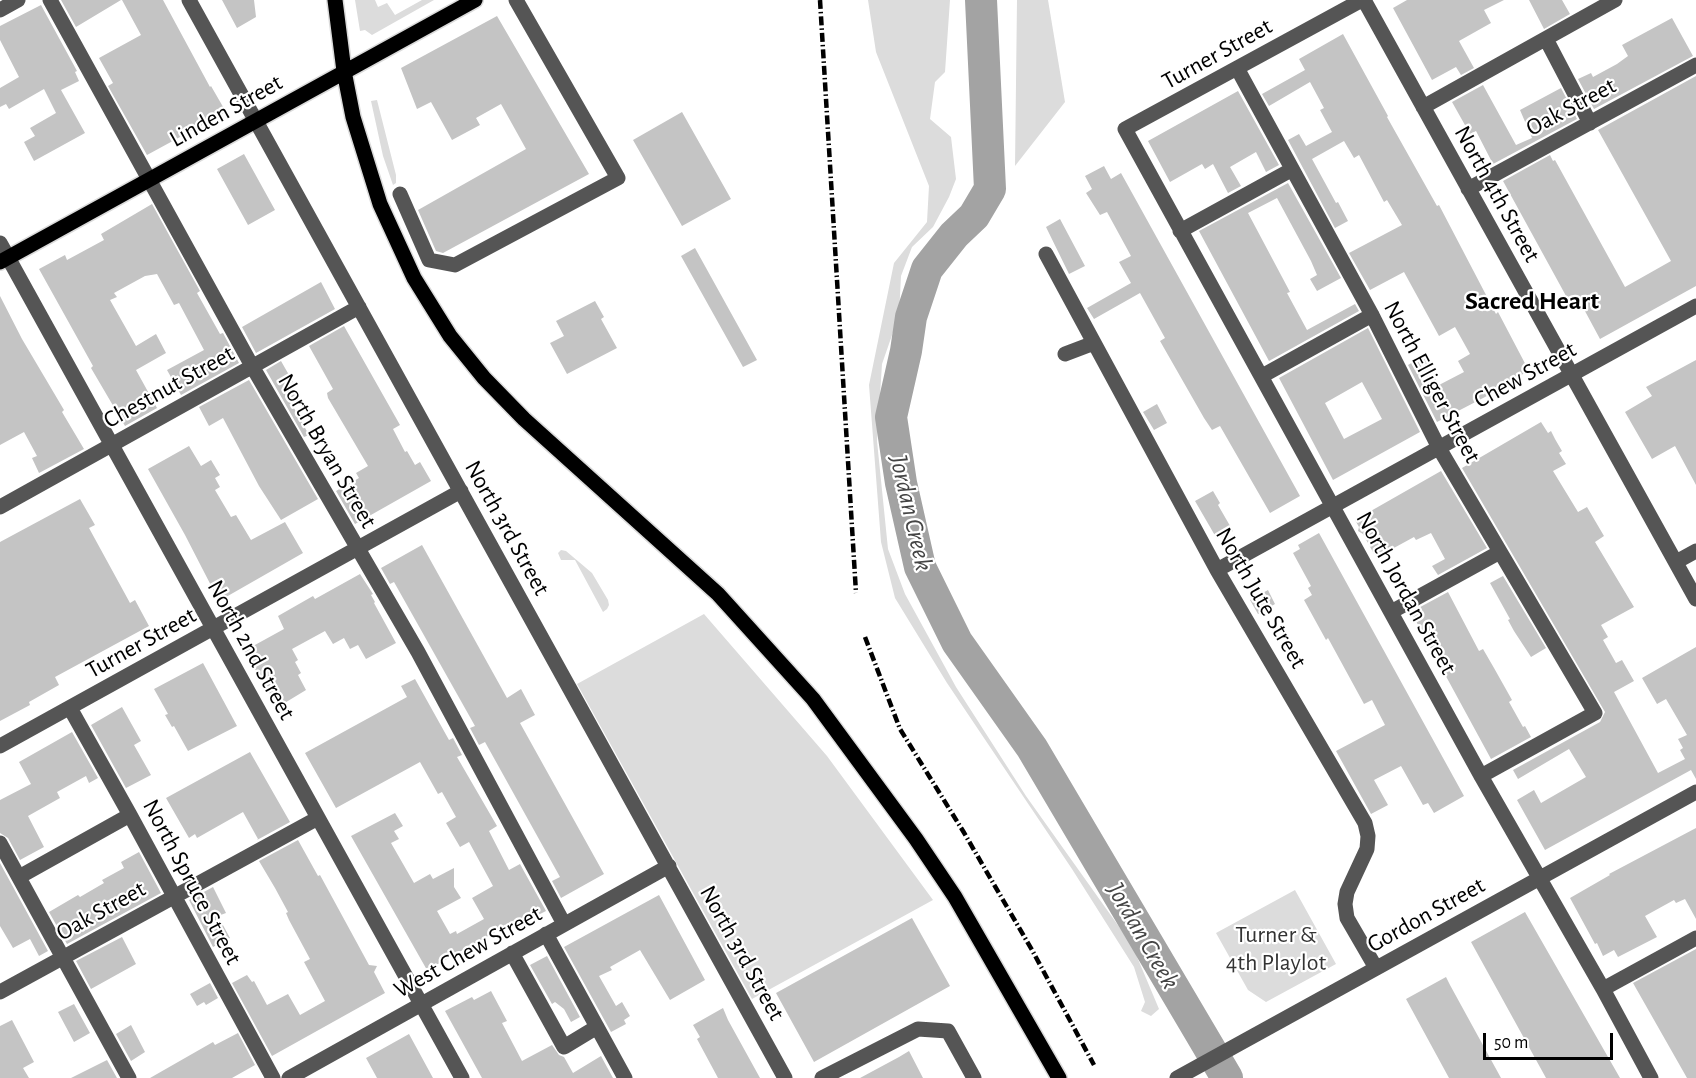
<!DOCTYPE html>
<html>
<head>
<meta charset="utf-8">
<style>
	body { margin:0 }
	#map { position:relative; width:1696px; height:1078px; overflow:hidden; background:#fff; font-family:"Alegreya Sans",sans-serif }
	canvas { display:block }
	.scale { position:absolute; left:1483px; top:1033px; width:130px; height:27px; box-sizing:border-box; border:3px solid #000; border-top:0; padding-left:8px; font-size:18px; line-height:21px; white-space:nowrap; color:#000; -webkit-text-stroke:4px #fff; paint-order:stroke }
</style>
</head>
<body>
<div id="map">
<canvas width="1696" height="1078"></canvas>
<div class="scale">50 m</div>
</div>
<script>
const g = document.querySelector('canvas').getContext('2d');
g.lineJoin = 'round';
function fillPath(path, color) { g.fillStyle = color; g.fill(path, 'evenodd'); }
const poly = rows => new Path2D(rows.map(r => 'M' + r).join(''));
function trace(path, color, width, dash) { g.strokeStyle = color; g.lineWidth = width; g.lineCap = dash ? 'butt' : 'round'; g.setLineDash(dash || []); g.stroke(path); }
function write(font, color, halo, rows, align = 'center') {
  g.font = font + ' "Alegreya Sans",sans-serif'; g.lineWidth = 4.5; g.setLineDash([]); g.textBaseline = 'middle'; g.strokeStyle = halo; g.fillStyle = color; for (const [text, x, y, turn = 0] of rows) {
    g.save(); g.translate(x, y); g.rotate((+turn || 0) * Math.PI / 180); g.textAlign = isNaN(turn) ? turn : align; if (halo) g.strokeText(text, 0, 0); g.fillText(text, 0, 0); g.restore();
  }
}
fillPath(poly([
	[355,0,375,0,378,7,387,3,395,15,422,0,434,0,372,35,365,30,360,31],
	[868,0,950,0,945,72,935,82,930,119,951,137,956,179,949,197,933,227,912,247,901,276,899,315,882,364,877,441,888,549,905,594,956,687,1026,796,1132,945,1159,1009,1151,1016,1141,1011,1145,1002,1134,967,1072,869,947,683,895,598,881,542,869,385,894,263,927,222,929,186,876,52],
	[1017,0,1048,0,1065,102,1015,166],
	[377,100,396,175,396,183,393,185,383,156,371,101],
	[561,550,566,551,592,573,608,600,609,605,607,609,603,612,575,560,561,560,558,553],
	[704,614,827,756,933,900,752,999,577,684],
	[1295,890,1336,964,1266,1002,1248,990,1216,933]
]), '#dcdcdc');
trace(poly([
	[981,0,990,189,974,216,954,235,927,269,911,317,906,351,891,417,901,483,920,567,957,642,1032,748,1227,1078]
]), '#a3a3a3', 32);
fillPath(poly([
	[61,0,121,0,76,27],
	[122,0,163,0,210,87,211,86,226,112,147,155,108,86,113,83,99,58,141,35],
	[222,0,254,0,256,17,237,28],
	[1407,0,1504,0,1484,10,1491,23,1459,41,1474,68,1461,75,1456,67,1432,80,1393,8],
	[1529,0,1562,0,1570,14,1544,29],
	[41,5,77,71,75,72,79,81,61,90,85,133,34,161,24,142,35,136,30,128,56,113,44,89,9,109,6,104,0,107,0,88,19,77,0,40,0,26],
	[497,16,589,174,443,253,436,251,418,210,526,149,501,104,476,118,480,125,452,140,431,102,417,109,401,68],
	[1672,18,1693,56,1594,109,1578,79,1591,73,1593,77,1617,64,1628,56,1622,45],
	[1343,34,1388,116,1387,117,1437,206,1439,205,1496,314,1498,312,1529,371,1509,381,1510,384,1437,422,1408,365,1423,356,1439,385,1464,372,1458,361,1470,354,1455,327,1439,336,1404,272,1370,290,1349,253,1402,225,1387,200,1384,202,1359,155,1354,158,1344,141,1312,159,1336,203,1338,202,1348,221,1335,228,1288,140,1299,134,1306,146,1332,132,1320,110,1324,108,1310,82,1269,106,1262,94,1305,70,1299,59],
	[1696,76,1696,286,1600,339,1579,300,1571,305,1503,181,1550,155,1553,161,1555,160,1625,287,1671,261,1598,130],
	[1483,85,1516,145,1532,138,1520,110,1561,88,1577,119,1493,164,1476,131,1470,134,1452,102],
	[1238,91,1279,165,1266,172,1256,152,1230,167,1241,186,1228,193,1213,164,1205,169,1202,164,1170,182,1148,141],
	[682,112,731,199,682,226,633,140],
	[244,154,275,210,248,225,217,169],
	[1104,166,1111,179,1121,173,1300,496,1270,513,1220,426,1212,430,1204,418,1160,341,1165,338,1140,293,1094,319,1087,308,1131,283,1119,262,1131,256,1107,212,1100,215,1086,193,1092,189,1085,176],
	[1288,183,1341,278,1317,291,1310,279,1317,275,1311,261,1277,198,1248,213,1290,292,1287,293,1300,317,1307,330,1355,304,1359,311,1269,361,1199,231],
	[152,204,200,291,197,293,220,334,223,333,239,363,181,395,167,370,204,350,179,303,174,305,157,274,145,276,114,293,117,297,110,300,136,346,156,334,166,353,136,370,157,408,125,426,91,368,93,366,39,269,65,255,67,260,104,240,101,234],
	[1060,219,1085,266,1069,274,1046,227],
	[695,248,757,360,743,367,681,256],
	[321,282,335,309,256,353,242,327],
	[0,296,22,339,64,410,62,412,84,449,39,473,32,458,37,456,24,432,0,445],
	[595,301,604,317,601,319,617,348,567,374,550,343,564,336,556,321],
	[344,326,400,425,393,429,405,452,407,451,415,465,420,462,431,481,355,524,336,491,359,478,356,473,368,466,328,398,327,393,333,389,309,346],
	[1368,328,1420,432,1333,480,1279,378],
	[1362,382,1382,419,1344,439,1325,403],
	[1696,360,1696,485,1675,446,1652,459,1625,412,1652,396,1646,387],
	[281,361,293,382,289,385,296,397,290,401,309,435,304,437,266,370],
	[249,380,318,499,281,520,259,486,223,418,209,426,199,407],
	[1157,404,1167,423,1154,430,1143,412],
	[1541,422,1548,433,1551,431,1555,439,1562,451,1559,453,1566,464,1553,471,1578,512,1587,507,1604,536,1595,542,1634,607,1601,625,1608,637,1603,640,1616,663,1622,660,1634,681,1614,692,1658,773,1685,759,1680,750,1683,748,1678,739,1687,735,1666,699,1657,704,1642,678,1696,647,1696,779,1691,770,1545,850,1517,800,1534,790,1541,803,1586,777,1569,749,1518,779,1513,770,1600,722,1605,712,1462,468],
	[189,446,201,466,211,460,220,475,215,478,220,487,215,490,231,517,236,515,251,540,285,522,303,553,219,601,185,535,148,469],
	[1441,471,1487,548,1438,575,1432,566,1445,559,1431,533,1416,540,1414,537,1381,555,1378,551,1374,554,1363,534,1358,531,1359,527,1355,520],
	[1213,491,1220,503,1218,505,1233,531,1217,539,1195,501],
	[80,499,95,525,89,528,130,603,135,600,149,626,55,677,59,685,29,702,30,705,0,721,0,542],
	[1319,533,1464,796,1434,813,1428,803,1423,805,1401,766,1374,780,1388,805,1371,814,1336,751,1385,725,1372,700,1364,704,1328,638,1326,640,1304,600,1312,595,1308,588,1311,586,1293,553,1300,549,1298,545],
	[422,545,507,698,521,689,535,715,520,723,604,874,561,898,552,881,560,877,485,742,479,745,470,728,475,726,394,582,390,584,381,568],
	[360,574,373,594,371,595,375,602,374,603,396,643,366,659,358,645,350,649,344,638,333,644,325,631,292,649,298,660,295,662,301,673,298,675,306,690,278,707,244,651,284,629,278,616,313,596,315,599],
	[1503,576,1546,648,1531,657,1514,631,1508,620,1510,619,1490,583],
	[1268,590,1275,604,1258,614,1250,600],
	[1448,592,1479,651,1483,649,1494,668,1512,700,1509,702,1523,727,1525,726,1531,737,1491,759,1411,612],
	[203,663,237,726,188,751,174,726,172,727,165,715,168,714,154,689],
	[415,679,449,740,453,738,462,755,457,757,497,826,489,831,509,870,520,864,546,911,520,924,518,921,515,921,427,970,351,836,395,813,403,826,394,831,399,839,391,843,414,883,430,874,433,879,454,868,454,887,461,898,437,911,450,934,456,931,457,934,484,919,472,898,493,886,469,842,460,847,446,823,456,817,442,792,438,794,420,762,336,808,305,753,407,697,401,686],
	[122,707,141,741,134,745,151,775,126,788,91,725],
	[72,732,98,778,89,783,86,776,57,792,60,798,28,816,44,847,20,860,8,838,0,833,0,800,31,784,19,762],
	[250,752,290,822,257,840,258,839,243,812,197,838,195,834,189,838,166,798],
	[1696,828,1696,919,1685,899,1676,903,1674,900,1645,916,1657,937,1618,957,1614,950,1603,956,1597,943,1595,944,1570,898,1610,875,1609,874],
	[298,840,318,876,320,875,369,965,377,966,374,972,385,993,272,1056,232,983,247,975,252,982,254,981,267,1005,288,994,300,1015,325,1001,304,962,310,959,289,920,286,913,288,912,275,888,259,861],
	[139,852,161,893,67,944,49,912,78,895,80,897,104,883,102,880,124,868,121,862],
	[0,863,48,951,39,956,30,939,13,948,0,926],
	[213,887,226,913,218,916,230,938,213,947,189,900],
	[659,895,705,980,670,1000,640,950,610,967,612,970,599,976,616,1006,622,1002,630,1016,624,1020,626,1024,611,1032,564,947],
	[1525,912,1620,1078,1546,1078,1471,942],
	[912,918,950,986,814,1062,776,993],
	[122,937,136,964,91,989,76,961],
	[1696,949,1696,1078,1687,1078,1633,983],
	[547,956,580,1017,571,1022,564,1009,555,1002,552,1004,530,965],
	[1446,977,1450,985,1501,1078,1449,1078,1406,999],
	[210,983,218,998,206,1005,204,1002,197,1006,190,994],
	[491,991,507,1021,502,1023,522,1061,552,1045,559,1055,564,1057,573,1073,601,1056,613,1078,482,1078,445,1011,472,997,474,1000],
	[74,1004,90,1033,74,1042,58,1012],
	[723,1008,728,1020,760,1078,718,1078,697,1039,700,1037,693,1025],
	[12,1020,34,1062,23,1068,29,1078,0,1078,0,1026],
	[131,1025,145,1052,131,1061,116,1034],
	[238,1033,255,1065,232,1078,150,1078,213,1042,215,1045],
	[409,1034,433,1078,377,1078,366,1058],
	[909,1051,923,1078,860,1078,899,1057],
	[107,1060,117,1078,71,1078]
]), '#c4c4c4');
const major = poly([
	[335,0,344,71,353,117,380,204,414,278,450,336,484,378,524,419,718,594,813,699,916,839,955,897,1059,1078],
	[0,262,475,0]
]);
trace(major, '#dbdbdb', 18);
trace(poly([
	[50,0,252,366,418,652,564,924],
	[189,0,785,1078],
	[1362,0,1125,129,1481,776,1603,989,1651,1078],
	[1364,0,1696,599],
	[0,10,18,0],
	[1546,39,1590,123],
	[1237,68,1372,315,1439,448,1595,713,1481,776],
	[1423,107,1615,0],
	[1468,189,1696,65],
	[400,194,429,260,455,265,618,178,516,0],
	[1180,231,1291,170],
	[0,243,462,1078],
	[1046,254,1217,570,1365,823,1368,836,1367,849,1347,892,1345,904,1347,918,1376,968],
	[1065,354,1094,343],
	[1262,376,1372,315],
	[0,507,359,307],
	[1676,562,1696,551],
	[1217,570,1696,306],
	[1391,612,1500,552],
	[70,708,130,815,273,1078],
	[0,746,461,491],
	[0,843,129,1078],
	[19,877,130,815],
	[546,934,625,1078],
	[512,953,564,1047,597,1027],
	[1603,989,1696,938],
	[0,992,318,818],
	[289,1078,669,866],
	[822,1078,918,1029,948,1031,974,1078],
	[1177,1078,1696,792]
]), '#555', 15);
trace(major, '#000', 15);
trace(poly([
	[820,0,856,593],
	[865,637,900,729,963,831,1032,950,1094,1065]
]), '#000', 4.5, [9, 3, 1.5, 3]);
write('24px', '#000', '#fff', [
	["Turner Street",1217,54,-29],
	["Oak Street",1571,107,-28],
	["Linden Street",226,111,-29],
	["North 4th Street",1497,194,61],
	["Chew Street",1525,375,-29],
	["North Elliger Street",1432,382,62],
	["Chestnut Street",169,387,-29],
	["North Bryan Street",327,451,60],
	["North 3rd Street",507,528,61],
	["North Jordan Street",1406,593,61],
	["North Jute Street",1261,598,60],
	["Turner Street",141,643,-29],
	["North 2nd Street",251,650,61],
	["North Spruce Street",192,882,62],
	["Oak Street",101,911,-29],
	["Gordon Street",1426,915,-29],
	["West Chew Street",468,952,-29],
	["North 3rd Street",742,953,61]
]);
write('24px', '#333', '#fff', [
	["Turner &",1276,935],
	["4th Playlot",1276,963]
]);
write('bold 26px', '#000', '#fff', [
	["Sacred Heart",1532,301]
]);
write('italic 26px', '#444', '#fff', [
	["Jordan Creek",911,513,77],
	["Jordan Creek",1143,936,60]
]);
</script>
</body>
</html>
